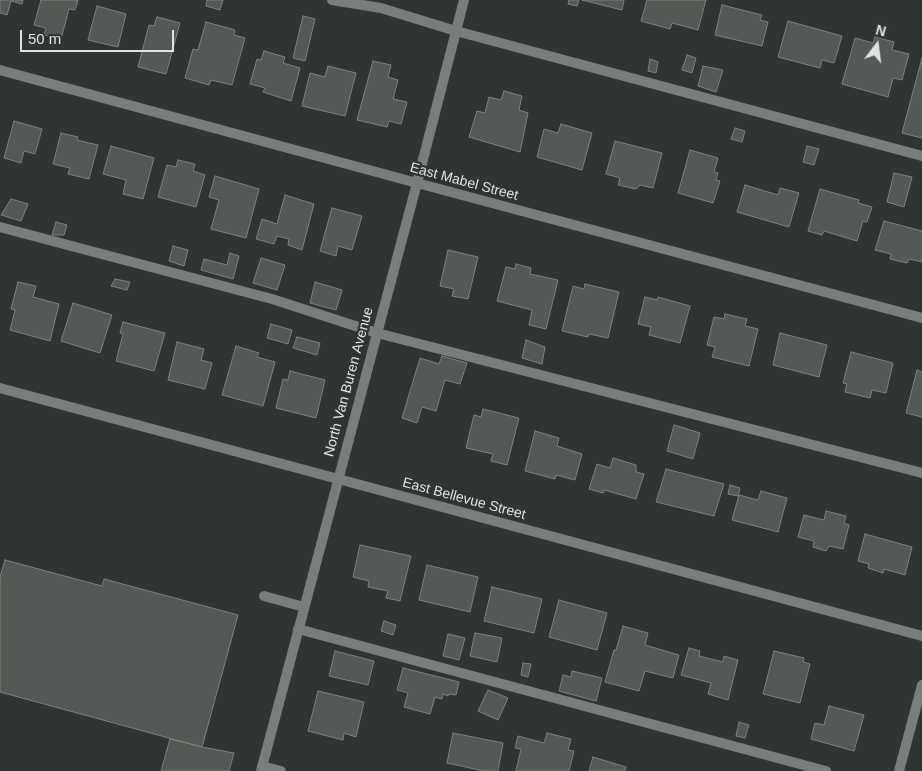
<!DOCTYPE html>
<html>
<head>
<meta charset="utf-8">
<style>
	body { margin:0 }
	#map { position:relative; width:922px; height:771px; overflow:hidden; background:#2c3735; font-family:Arial,sans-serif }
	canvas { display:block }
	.north { position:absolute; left:852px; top:20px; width:50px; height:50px; -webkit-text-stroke:4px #2c3735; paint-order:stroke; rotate:15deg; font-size:14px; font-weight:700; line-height:20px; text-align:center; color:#dde4e3 }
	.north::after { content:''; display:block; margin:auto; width:18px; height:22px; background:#dde4e3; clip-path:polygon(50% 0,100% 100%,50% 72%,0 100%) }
	.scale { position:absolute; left:20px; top:30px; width:154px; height:22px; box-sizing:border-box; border:2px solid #dde4e3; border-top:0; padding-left:6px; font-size:15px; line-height:18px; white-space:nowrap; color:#dde4e3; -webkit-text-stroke:4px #2c3735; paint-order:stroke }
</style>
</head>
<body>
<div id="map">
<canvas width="922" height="771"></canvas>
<div class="north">N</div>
<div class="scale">50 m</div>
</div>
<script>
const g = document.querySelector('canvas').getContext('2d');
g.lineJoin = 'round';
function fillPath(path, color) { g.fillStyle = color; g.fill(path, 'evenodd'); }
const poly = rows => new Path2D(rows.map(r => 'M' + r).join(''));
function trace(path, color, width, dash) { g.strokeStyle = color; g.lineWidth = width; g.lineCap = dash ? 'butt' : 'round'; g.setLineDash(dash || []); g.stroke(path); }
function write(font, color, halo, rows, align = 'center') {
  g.font = font + ' Arial,sans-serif'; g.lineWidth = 4.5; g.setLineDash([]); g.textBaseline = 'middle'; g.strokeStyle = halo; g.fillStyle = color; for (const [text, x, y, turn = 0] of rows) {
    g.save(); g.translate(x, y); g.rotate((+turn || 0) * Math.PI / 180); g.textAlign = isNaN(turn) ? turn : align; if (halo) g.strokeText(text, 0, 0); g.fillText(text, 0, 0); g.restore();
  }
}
const building = poly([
	[0,0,23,0,22,4,11,1,7,15,0,13,0,0],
	[41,0,78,0,75,10,69,9,61,39,44,35,46,28,34,25,41,0],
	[207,0,223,0,220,10,206,6,207,0],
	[569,0,579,0,577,6,568,4,569,0],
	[582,0,624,0,622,10,582,0],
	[647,0,706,0,698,30,672,23,670,29,641,21,647,0],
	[722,5,762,15,760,20,768,22,762,46,715,35,722,5],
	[97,6,126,14,118,47,88,40,97,6],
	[303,16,315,19,305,61,293,58,303,16],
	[157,17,180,23,166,74,138,67,149,25,154,26,157,17],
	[788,21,842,36,834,63,822,60,820,68,778,57,788,21],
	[206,22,235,30,234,35,245,38,232,85,211,80,209,85,185,78,193,49,198,50,206,22],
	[875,37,894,42,892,50,909,54,902,80,893,78,888,97,842,84,855,38,873,43,875,37],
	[264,51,285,57,283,63,300,68,291,101,263,92,265,88,250,84,257,59,261,60,264,51],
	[687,55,696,58,692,73,682,70,687,55],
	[922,58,922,138,902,133,922,58],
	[650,59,658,62,656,73,648,71,650,59],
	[373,61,391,65,388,77,398,80,393,99,407,102,401,124,389,121,387,127,357,120,373,61],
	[328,66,356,73,345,116,302,106,310,73,325,77,328,66],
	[703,66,723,70,716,92,698,86,703,66],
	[504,91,522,96,519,110,528,113,520,152,469,137,477,111,485,113,489,97,501,100,504,91],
	[14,121,42,129,35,154,24,151,21,163,4,158,14,121],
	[561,124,592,133,582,170,537,157,544,129,558,133,561,124],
	[735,128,745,131,742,142,731,139,735,128],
	[61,133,78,137,77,140,98,145,89,179,68,174,70,168,53,164,61,133],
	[615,141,662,153,653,188,640,185,636,189,618,185,620,178,606,174,615,141],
	[111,146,154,158,143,199,123,194,126,180,103,174,111,146],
	[807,146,819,149,814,165,803,162,807,146],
	[690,150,718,158,714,172,718,173,716,180,720,181,713,203,678,193,690,150],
	[178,160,195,164,193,171,205,175,196,207,158,197,167,165,176,167,178,160],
	[894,173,912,177,904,207,887,202,894,173],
	[215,176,259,189,246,238,211,229,219,200,209,197,215,176],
	[745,185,778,195,780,188,799,193,789,227,737,212,745,185],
	[820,189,859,200,858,203,872,207,867,222,863,221,857,241,824,231,822,235,808,231,820,189],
	[285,195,314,204,302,250,288,245,289,239,277,236,274,244,256,239,262,219,277,224,285,195],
	[11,199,28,204,21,221,1,215,11,199],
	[332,208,362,216,352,250,338,246,336,256,320,251,332,208],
	[884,221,922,231,922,262,909,259,907,263,890,259,891,254,875,250,884,221],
	[56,222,67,225,64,235,52,235,56,222],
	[173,246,188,250,184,266,169,261,173,246],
	[448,250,478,257,468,299,452,296,454,289,440,286,448,250],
	[230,253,239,256,233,279,201,270,204,259,227,265,230,253],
	[261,258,285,265,277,290,253,283,261,258],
	[516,264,531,268,530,274,558,280,546,329,529,325,532,310,497,301,506,267,515,269,516,264],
	[115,279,130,282,127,290,111,286,115,279],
	[18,282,36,286,33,297,59,304,50,341,10,330,15,310,11,309,18,282],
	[315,282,342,290,336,310,310,303,315,282],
	[585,284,619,292,608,338,589,334,588,337,562,331,573,286,584,289,585,284],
	[645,297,657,300,658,297,690,306,680,343,649,335,651,327,638,324,645,297],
	[73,303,112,315,100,353,61,341,73,303],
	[725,314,747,319,745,326,758,329,749,366,712,357,715,347,707,345,714,317,724,319,725,314],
	[123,322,165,333,154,371,116,361,123,334,120,333,123,322],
	[271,324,292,330,288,344,267,338,271,324],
	[780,333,827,345,819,377,773,365,780,333],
	[297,337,320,343,317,355,293,348,297,337],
	[526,340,545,347,542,364,522,358,526,340],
	[177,342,204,349,201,360,212,363,205,389,168,380,177,342],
	[236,346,259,353,257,357,275,362,263,406,222,395,236,346],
	[851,352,893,363,886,393,872,390,870,398,845,392,847,384,843,383,851,352],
	[442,356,467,363,460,384,445,380,436,411,422,407,417,423,402,418,420,358,439,364,442,356],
	[917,370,922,372,922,417,906,413,917,370],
	[290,371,325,380,316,418,276,408,283,379,288,380,290,371],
	[483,409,519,418,507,465,491,461,493,454,466,448,474,415,481,417,483,409],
	[674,425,700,433,693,459,667,451,674,425],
	[535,431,559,438,557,446,582,454,575,480,556,475,555,479,525,471,535,431],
	[613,458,636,465,636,472,644,474,636,499,604,490,603,493,589,489,597,464,610,468,613,458],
	[666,469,724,484,714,516,656,502,666,469],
	[730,485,740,488,738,496,728,494,730,485],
	[761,491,787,498,778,532,732,520,739,495,758,500,761,491],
	[826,511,846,516,844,523,849,525,843,549,829,546,826,551,813,547,814,541,798,537,804,515,824,520,826,511],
	[865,534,912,547,905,575,884,569,883,573,868,568,869,564,858,561,865,534],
	[360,545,411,556,400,601,386,598,388,591,368,587,369,581,353,577,360,545],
	[5,560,102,586,104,579,238,615,202,747,0,692,0,577,5,560],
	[427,565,478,577,470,612,419,600,427,565],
	[492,587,542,599,534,633,484,621,492,587],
	[559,600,607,613,597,650,549,637,559,600],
	[384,621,396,625,393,635,381,631,384,621],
	[623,626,648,633,645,645,679,655,673,678,645,671,639,691,605,682,614,650,616,650,623,626],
	[475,633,502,638,497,662,470,656,475,633],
	[448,634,465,638,459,660,443,656,448,634],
	[689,648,700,651,699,656,723,662,724,656,738,660,728,700,708,694,711,683,681,675,689,648],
	[335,651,374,661,368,685,329,676,335,651],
	[774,651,804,658,803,662,810,664,800,703,763,694,774,651],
	[523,663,531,664,528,677,521,675,523,663],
	[403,668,459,682,456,695,449,694,448,696,443,694,442,699,435,697,430,714,404,707,408,693,397,690,403,668],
	[572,671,602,678,596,701,559,691,563,675,571,677,572,671],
	[488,690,508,698,498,720,478,711,488,690],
	[318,691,364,702,356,737,344,733,343,740,308,731,318,691],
	[829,706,864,715,854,751,811,739,815,723,824,725,829,706],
	[739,722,749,725,745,738,736,736,739,722],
	[453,733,503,743,498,771,484,771,447,763,453,733],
	[547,733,571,739,568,750,574,751,569,771,516,771,521,749,515,748,518,736,544,743,547,733],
	[170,739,202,747,234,753,229,771,161,771,170,739],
	[593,757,626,767,625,771,589,771,593,757]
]);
fillPath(building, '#515a54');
trace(building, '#7a847d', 1);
trace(poly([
	[332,0,381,8,456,31,922,156],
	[0,227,272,299,377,333,922,473],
	[264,596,304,607],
	[298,629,826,771]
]), '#787d7e', 10);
trace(poly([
	[0,70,417,183,922,318],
	[0,388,922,636],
	[262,766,281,771],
	[261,771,417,183,464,0],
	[899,771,922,685]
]), '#787d7e', 10);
write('14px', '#dde4e3', '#2c3735', [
	["East Mabel Street",464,182,15],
	["North Van Buren Avenue",349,382,-75],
	["East Bellevue Street",464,499,15]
]);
</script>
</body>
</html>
